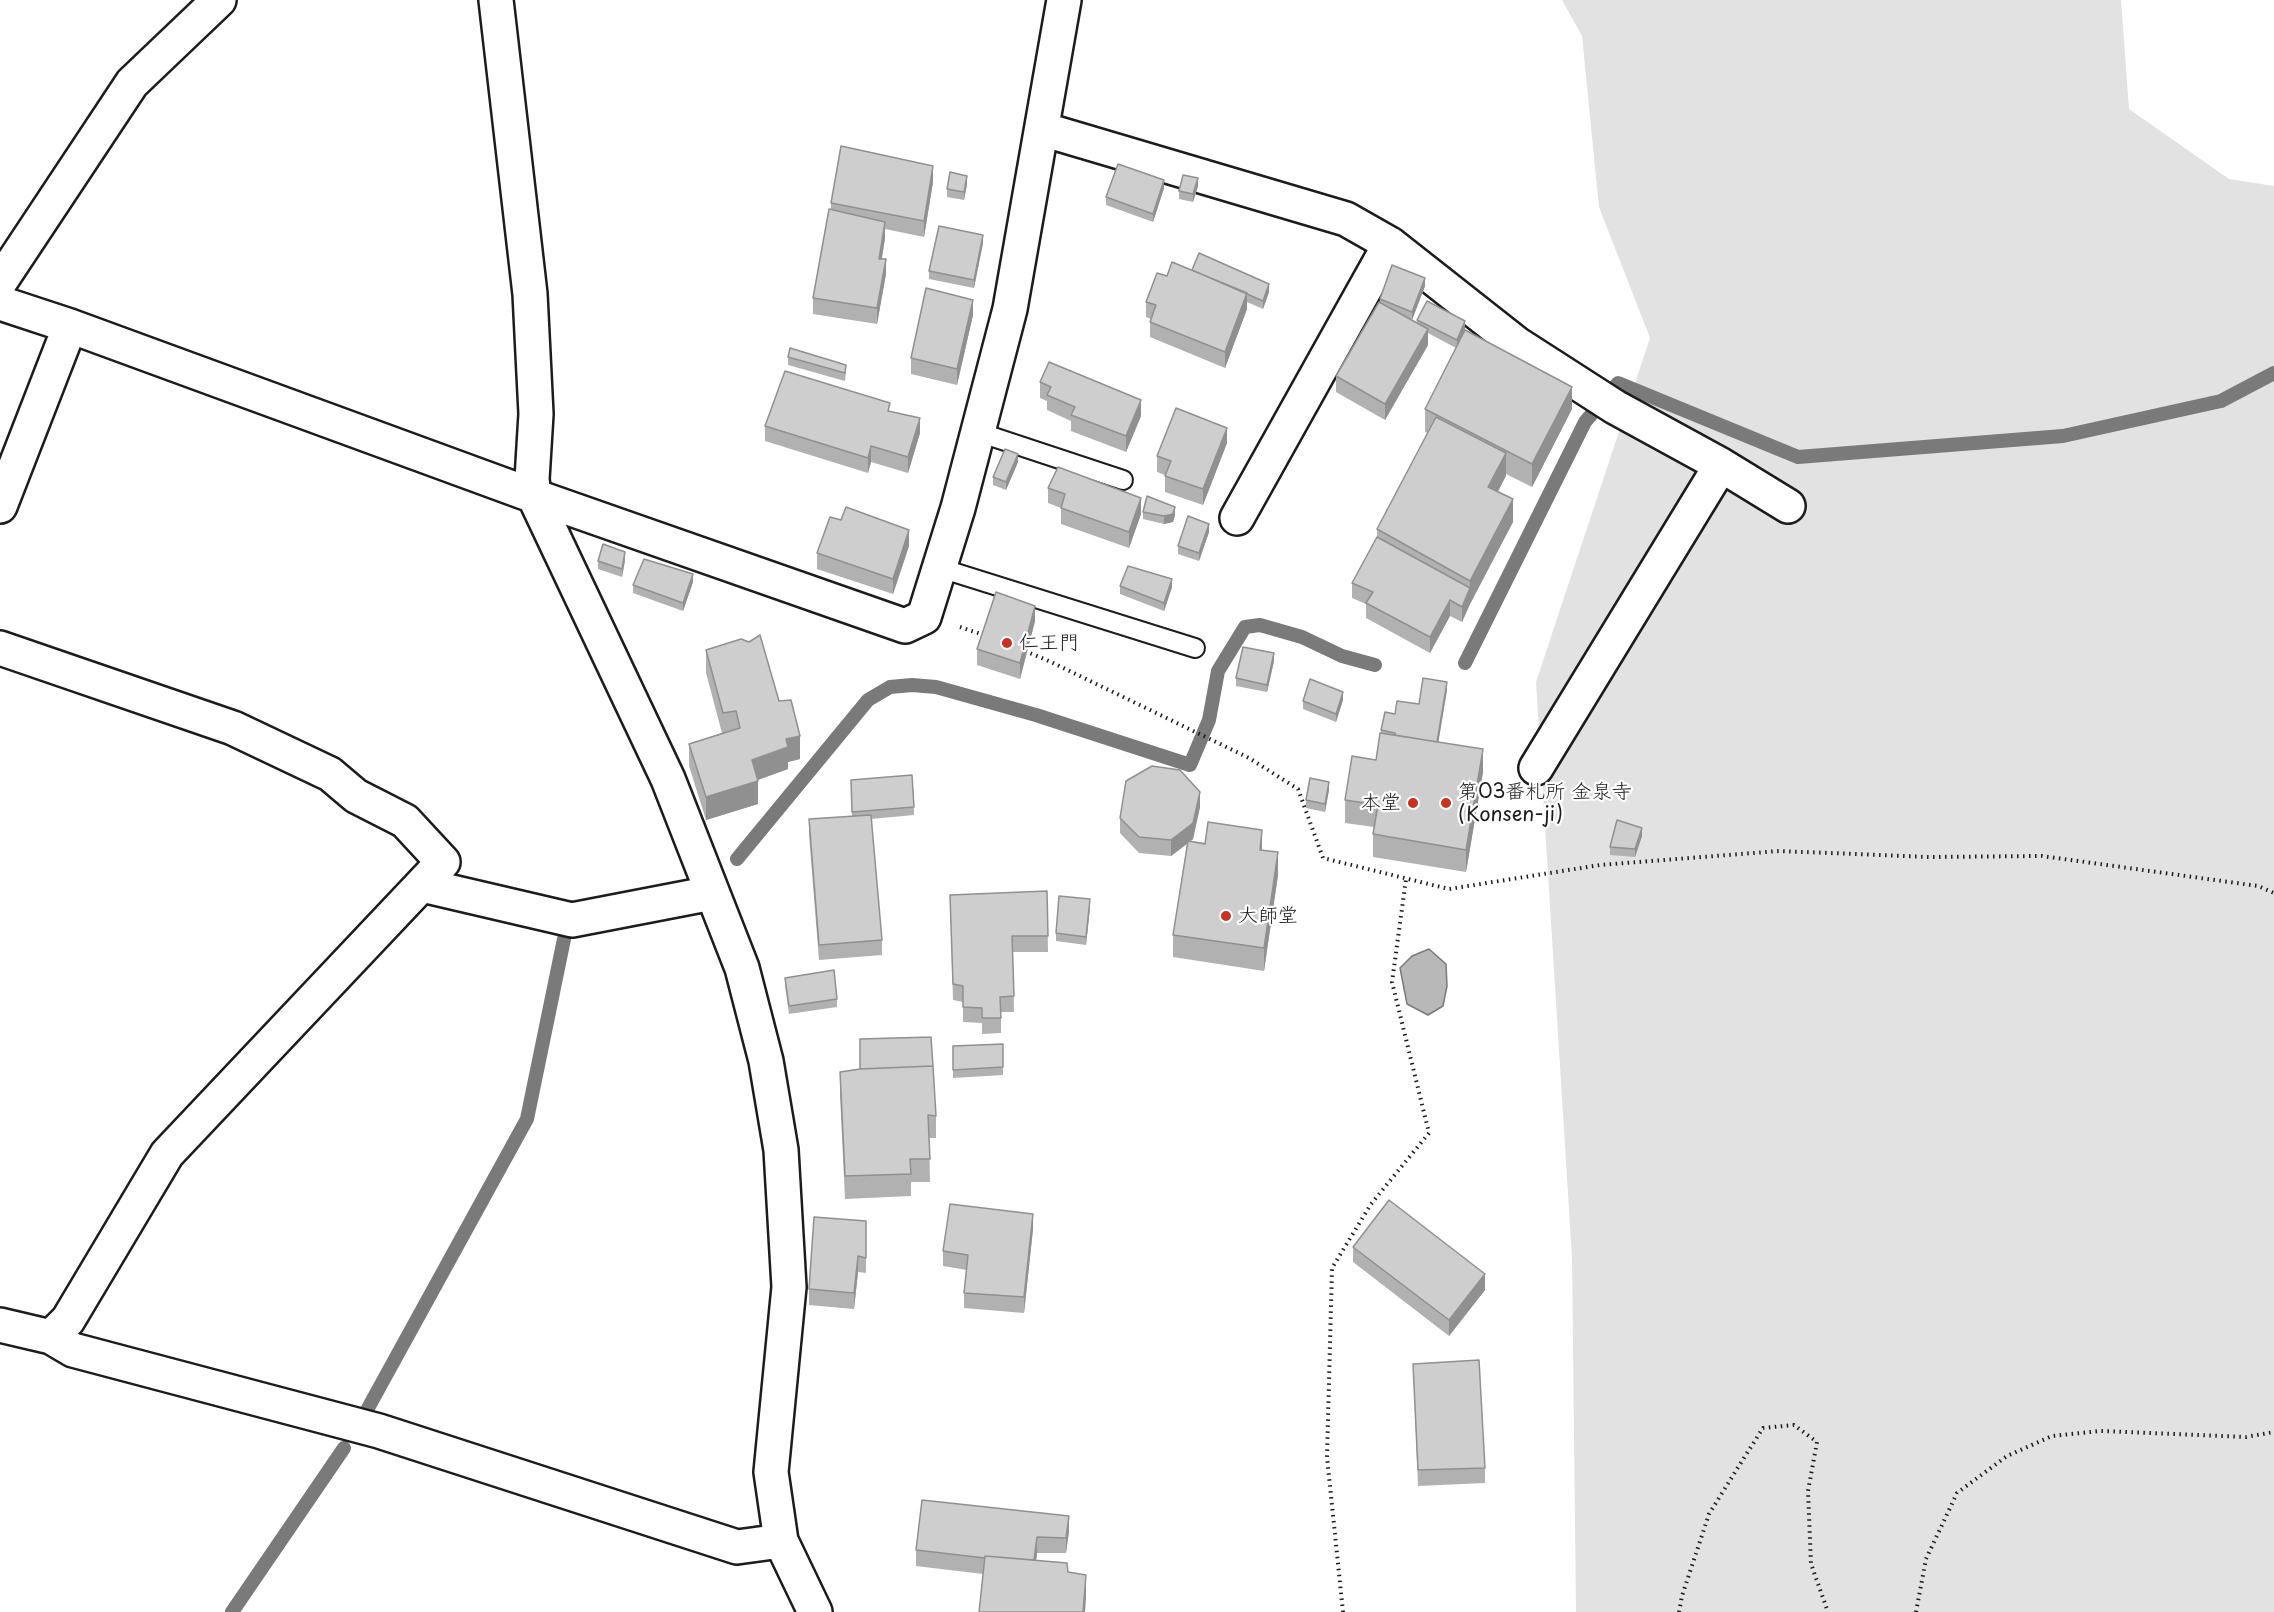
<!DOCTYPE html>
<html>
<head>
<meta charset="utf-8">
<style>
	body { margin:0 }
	canvas { display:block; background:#fff }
</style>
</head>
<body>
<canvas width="2274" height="1612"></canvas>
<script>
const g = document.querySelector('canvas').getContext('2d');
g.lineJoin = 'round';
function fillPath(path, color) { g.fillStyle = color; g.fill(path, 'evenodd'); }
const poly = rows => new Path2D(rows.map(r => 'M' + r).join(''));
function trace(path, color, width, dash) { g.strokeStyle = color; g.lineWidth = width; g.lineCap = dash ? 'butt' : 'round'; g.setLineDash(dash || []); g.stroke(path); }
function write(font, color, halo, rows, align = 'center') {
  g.font = font + ' "Playpen Sans","Klee One",sans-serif'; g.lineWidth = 4.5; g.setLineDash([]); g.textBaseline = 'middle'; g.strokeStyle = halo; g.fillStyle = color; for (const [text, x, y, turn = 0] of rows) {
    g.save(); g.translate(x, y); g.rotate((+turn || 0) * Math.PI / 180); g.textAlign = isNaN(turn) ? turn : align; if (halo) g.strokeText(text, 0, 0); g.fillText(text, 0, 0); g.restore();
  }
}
fillPath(poly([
	[1562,0,2121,0,2129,109,2229,179,2274,186,2274,1612,1576,1612,1572,1257,1536,682,1650,338,1599,207,1582,36]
]), '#e2e2e2');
const water = poly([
	[1429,949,1446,964,1447,986,1443,1006,1428,1015,1407,1004,1400,968,1412,956,1429,949]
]);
fillPath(water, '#b8b8b8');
trace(water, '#7a7a7a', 1.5);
trace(poly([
	[1465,663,1585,422,1618,383,1798,457,2063,436,2221,401,2274,373],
	[737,859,868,700,890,687,912,685,936,687,1036,715,1190,765,1209,720,1218,671,1245,627,1260,625,1302,637,1342,656,1375,665],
	[367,1410,527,1119,564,939],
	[232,1612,344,1448]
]), '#7a7a7a', 14);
const lane = poly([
	[978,432,1123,480],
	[940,568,1195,648]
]);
const street = poly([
	[496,0,530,294,536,414,532,479,534,496,668,779,742,968,766,1061,781,1150,789,1287,771,1472,781,1541,815,1612],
	[1042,129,1346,219,1390,244,1517,344,1615,407,1721,465,1788,506],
	[0,282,132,83,219,0],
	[0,303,70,326,534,496,905,626,924,617,958,508,1010,309,1064,0],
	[0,506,70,326],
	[1237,518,1390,244],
	[0,648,233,728,330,774,356,796,405,821,443,862,167,1154,68,1320,51,1337],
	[1536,768,1721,465],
	[422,885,572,920,712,893],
	[0,1325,51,1337,73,1350,379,1431,737,1547,781,1541]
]);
trace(lane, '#1c1c1c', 22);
trace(street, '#1c1c1c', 38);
trace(poly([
	[960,627,987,636],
	[1025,651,1049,661,1249,758,1298,789,1323,858,1449,889,1600,865,1779,851,1930,857,2042,856,2258,886,2274,893],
	[1343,1612,1327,1457,1332,1268,1371,1204,1429,1133,1392,982,1406,879],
	[1679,1612,1682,1596,1709,1514,1742,1461,1763,1428,1794,1425,1817,1442,1808,1491,1811,1564,1828,1612],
	[1916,1612,1926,1559,1957,1493,2007,1456,2052,1436,2100,1431,2246,1437,2274,1432]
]), '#1c1c1c', 4, [1.5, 4.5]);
trace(lane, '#fff', 18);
trace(street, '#fff', 33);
fillPath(poly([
	[933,182,924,237,885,229,885,238,882,259,886,274,877,324,813,314,813,298,831,210,831,203],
	[967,184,964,200,947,197,947,189],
	[1198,186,1193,202,1179,199,1179,191],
	[1164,188,1153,222,1106,205,1106,197],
	[983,243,974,288,929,279,929,271],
	[1192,270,1269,292,1263,309,1247,302,1247,309,1225,368,1150,337,1150,322,1151,319,1146,317,1146,302,1167,276],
	[1425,286,1412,320,1417,323,1417,320,1465,329,1461,339,1572,409,1532,487,1506,474,1498,492,1513,522,1470,604,1462,622,1450,616,1430,653,1366,618,1366,604,1352,598,1352,583,1377,537,1377,529,1428,433,1425,432,1425,409,1456,348,1428,333,1428,345,1385,420,1336,392,1336,376,1380,303,1380,299],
	[973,315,957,385,911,374,911,358],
	[788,357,846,372,845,381,788,365],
	[1040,382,1141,416,1126,452,1071,431,1071,421,1047,410,1047,401,1040,398],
	[890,411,920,433,908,473,871,462,868,473,765,441,765,426],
	[1227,443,1203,505,1165,492,1165,475,1157,472,1157,456],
	[1018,462,1006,490,993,485,993,477],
	[1048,488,1141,514,1129,548,1061,524,1061,508,1048,503],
	[1143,512,1175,515,1173,522,1164,524,1143,519],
	[1209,532,1199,561,1178,554,1178,546],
	[909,546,893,594,817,569,817,553],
	[625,560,622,577,598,569,598,561],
	[693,582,683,611,633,593,633,585],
	[1120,586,1172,587,1164,611,1120,594],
	[1035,621,1020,679,977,665,977,649],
	[706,650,779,701,800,759,788,762,788,769,758,780,758,804,706,820,689,766,689,744,722,733,706,673],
	[1274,661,1267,692,1236,686,1236,678],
	[1447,690,1438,742,1483,772,1466,872,1373,857,1373,834,1374,827,1345,823,1345,800,1376,760,1381,730,1395,714],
	[1343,700,1336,722,1303,709,1303,701],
	[851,780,914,807,914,815,871,819,882,940,882,955,819,960,809,835,809,819,852,816],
	[1329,790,1325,812,1306,808,1306,800],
	[1200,807,1193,839,1191,841,1262,850,1278,875,1264,971,1173,957,1173,935,1187,844,1171,856,1139,853,1120,833,1120,818],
	[1642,836,1635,857,1610,855,1610,847],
	[1047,891,1048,952,1013,952,1014,1012,1001,1012,1001,1033,982,1034,982,1023,963,1022,963,1002,953,1000,950,895],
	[1090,907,1086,945,1056,941,1056,933],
	[785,978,837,999,837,1007,789,1014,785,986],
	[1003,1044,1003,1075,953,1078,953,1046],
	[840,1072,936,1116,936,1138,929,1138,930,1182,911,1182,911,1196,845,1199,840,1095],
	[866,1221,866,1273,858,1272,854,1309,809,1305,809,1289],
	[1033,1229,1024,1313,964,1308,964,1293,967,1270,943,1266,943,1251],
	[1353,1247,1485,1290,1449,1336,1353,1262],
	[1413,1364,1485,1468,1485,1483,1418,1486],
	[1069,1531,1066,1553,1037,1553,1036,1560,1068,1572,1086,1598,983,1574,916,1566,916,1550]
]), '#b1b1b1');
fillPath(poly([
	[933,166,933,182,924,237,924,221],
	[967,176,967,184,964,200,964,192],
	[1198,178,1198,186,1193,202,1193,194],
	[1164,180,1164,188,1153,222,1153,214],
	[885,222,885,238,879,274,879,259],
	[983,235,983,243,974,288,974,280],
	[886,259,886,274,877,324,877,308],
	[1425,278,1425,286,1412,320,1412,312],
	[1269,284,1269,292,1263,309,1263,301],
	[1247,293,1247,309,1225,368,1225,352],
	[973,300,973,315,957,385,957,369],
	[1465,321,1465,329,1457,348,1457,340],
	[1428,329,1428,345,1385,420,1385,404],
	[1572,387,1572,409,1532,487,1532,464],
	[1141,400,1141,416,1126,452,1126,436],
	[920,418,920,433,908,473,908,457],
	[1227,428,1227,443,1203,505,1203,489],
	[871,446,871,462,868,473,868,458],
	[1506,453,1506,476,1488,510,1488,487],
	[1018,454,1018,462,1006,490,1006,482],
	[1141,498,1141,514,1129,548,1129,532],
	[1513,499,1513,522,1470,604,1470,581],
	[1175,507,1175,515,1173,522,1164,524,1164,516],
	[1209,524,1209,532,1199,561,1199,553],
	[909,530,909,546,893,594,893,579],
	[625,552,625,560,622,577,622,569],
	[693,574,693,582,683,611,683,603],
	[1172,579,1172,587,1164,611,1164,603],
	[1470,588,1470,604,1462,622,1462,607],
	[1450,600,1450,616,1430,653,1430,637],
	[1035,606,1035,621,1020,679,1020,663],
	[1274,653,1274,661,1267,692,1267,685],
	[1447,682,1447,690,1436,757,1436,749],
	[1343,692,1343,700,1336,722,1336,714],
	[800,736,800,759,788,762,788,769,752,782,752,760,786,739],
	[1483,749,1483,772,1466,872,1466,850],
	[758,781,758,804,706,820,706,797],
	[1329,782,1329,790,1325,812,1325,804],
	[1200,792,1200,807,1193,839,1171,856,1171,840],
	[1642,828,1642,836,1635,857,1635,849],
	[1262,830,1262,853,1260,850],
	[1278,852,1278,875,1264,971,1264,948],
	[1090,899,1090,907,1086,945,1086,937],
	[1033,1214,1033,1229,1024,1313,1024,1297],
	[858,1256,858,1272,854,1309,854,1293],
	[1485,1274,1485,1290,1449,1336,1449,1320],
	[1069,1516,1069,1531,1066,1553,1066,1538],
	[1037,1537,1037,1553,1034,1580,1034,1564],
	[1086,1575,1086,1598,1085,1612,1083,1612]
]), '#909090');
const building = poly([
	[841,146,933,166,924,221,831,203,841,146],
	[1118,164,1164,180,1153,214,1106,197,1118,164],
	[950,172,967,176,964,192,947,189,950,172],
	[1183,175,1198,178,1193,194,1179,191,1183,175],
	[829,209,885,222,879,259,886,259,877,308,813,298,829,209],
	[939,226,983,235,974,280,929,271,939,226],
	[1199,253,1269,284,1263,301,1192,270,1199,253],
	[1172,262,1247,293,1225,352,1150,322,1156,305,1146,302,1157,273,1167,276,1172,262],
	[1392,265,1425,278,1412,312,1380,299,1392,265],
	[926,288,973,300,957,369,911,358,926,288],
	[1427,301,1465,321,1457,340,1417,320,1427,301],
	[1379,302,1428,329,1385,404,1336,376,1379,302],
	[1465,330,1572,387,1532,464,1425,409,1465,330],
	[790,348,846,365,845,373,788,357,790,348],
	[1049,362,1141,400,1126,436,1071,415,1075,407,1047,395,1051,387,1040,382,1049,362],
	[785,371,890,403,888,411,920,418,908,457,871,446,868,458,765,426,785,371],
	[1176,408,1227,428,1203,489,1165,476,1171,461,1157,456,1176,408],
	[1436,417,1506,453,1488,487,1513,499,1470,581,1377,529,1436,417],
	[1005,449,1018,454,1006,482,993,477,1005,449],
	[1058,467,1141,498,1129,532,1061,508,1065,494,1048,488,1058,467],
	[1147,496,1175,507,1173,514,1164,516,1143,512,1147,496],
	[846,507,909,530,893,579,817,553,830,517,841,520,846,507],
	[1188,516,1209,524,1199,553,1178,546,1188,516],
	[1377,537,1470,588,1462,607,1450,600,1430,637,1366,603,1373,592,1352,583,1377,537],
	[603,544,625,552,622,569,598,561,603,544],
	[644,559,693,574,683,603,633,585,644,559],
	[1128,566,1172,579,1164,603,1120,586,1128,566],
	[996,592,1035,606,1020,663,977,649,996,592],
	[760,635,779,701,791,700,800,736,786,739,788,747,752,760,758,781,706,797,689,744,740,728,736,711,723,713,706,650,741,639,749,642,760,635],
	[1243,647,1274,653,1267,685,1236,678,1243,647],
	[1423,678,1447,682,1437,742,1395,735,1395,733,1381,730,1385,712,1395,714,1397,701,1419,704,1423,678],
	[1310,679,1343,692,1336,714,1303,701,1310,679],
	[1380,733,1483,749,1466,850,1373,834,1378,805,1345,800,1352,756,1376,760,1380,733],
	[1152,766,1180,770,1200,792,1193,823,1171,840,1139,837,1120,818,1126,781,1152,766],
	[912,775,914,807,852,812,851,780,912,775],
	[1310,778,1329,782,1325,804,1306,800,1310,778],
	[871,815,882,940,819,945,809,819,871,815],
	[1617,820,1642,828,1635,849,1610,847,1617,820],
	[1208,822,1262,830,1260,850,1278,852,1264,948,1173,935,1188,841,1205,844,1208,822],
	[1047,891,1048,936,1012,936,1014,996,1000,997,1001,1018,982,1018,982,1008,963,1007,963,986,953,984,950,895,1047,891],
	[1059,896,1090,899,1086,937,1056,933,1059,896],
	[834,970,837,999,789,1006,785,978,834,970],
	[931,1037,933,1066,860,1069,860,1039,931,1037],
	[1003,1044,1003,1067,953,1070,953,1046,1003,1044],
	[933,1066,936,1116,928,1115,930,1159,910,1159,911,1174,845,1176,840,1072,860,1069,933,1066],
	[1389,1200,1485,1274,1449,1320,1353,1247,1389,1200],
	[950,1204,1033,1214,1024,1297,964,1293,968,1255,943,1251,950,1204],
	[814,1217,866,1221,866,1258,858,1256,854,1293,809,1289,814,1217],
	[1479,1360,1485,1468,1418,1470,1413,1364,1479,1360],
	[922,1500,1069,1516,1066,1538,1037,1537,1034,1560,985,1556,985,1558,916,1550,922,1500],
	[985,1556,1067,1563,1068,1572,1086,1575,1083,1612,979,1612,985,1556]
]);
fillPath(building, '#cecece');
trace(building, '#909090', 1.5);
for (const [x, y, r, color] of [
	[1007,643,6,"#c8321e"],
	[1413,803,6,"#c8321e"],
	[1446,803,6,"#c8321e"],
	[1226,916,6,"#c8321e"]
]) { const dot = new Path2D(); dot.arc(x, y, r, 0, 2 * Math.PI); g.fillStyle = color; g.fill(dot); trace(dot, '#fff', 2); }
write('20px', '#1c1c1c', '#fff', [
	["仁王門",1019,643],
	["第03番札所 金泉寺",1458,792],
	["(Konsen-ji)",1458,815],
	["本堂",1401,803,"right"],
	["大師堂",1238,916]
], 'left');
</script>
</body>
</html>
